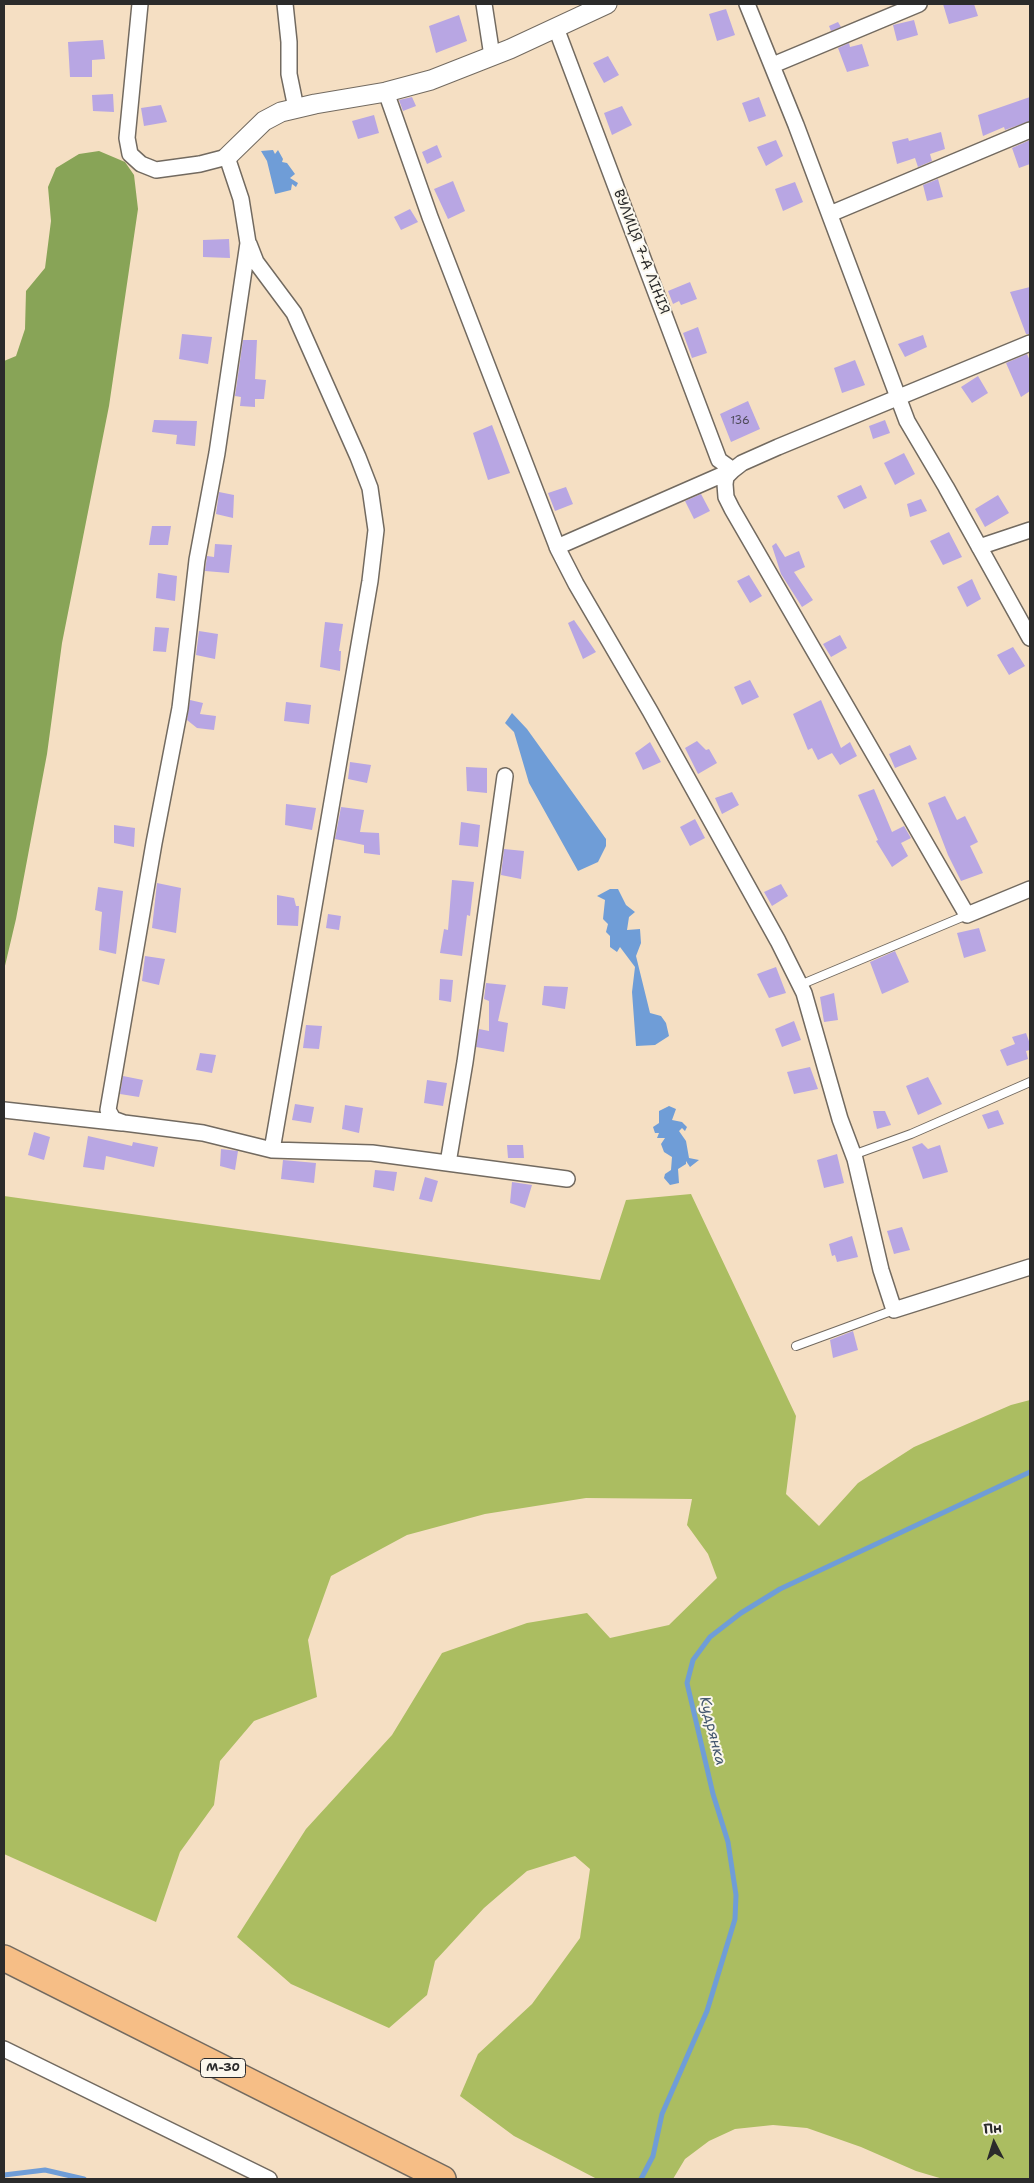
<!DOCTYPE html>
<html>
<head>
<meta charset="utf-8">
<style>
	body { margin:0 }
	#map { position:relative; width:1034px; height:2183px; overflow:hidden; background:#f5dfc3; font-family:"Shantell Sans",sans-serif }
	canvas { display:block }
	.frame { position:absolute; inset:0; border:5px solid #2b2b2b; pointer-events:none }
	.north { position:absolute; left:969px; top:2118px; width:50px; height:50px; -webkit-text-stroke:4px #fbf7ec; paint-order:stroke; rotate:355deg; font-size:14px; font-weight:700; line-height:20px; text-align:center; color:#2b2b2b }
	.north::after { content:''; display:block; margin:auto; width:18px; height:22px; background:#2b2b2b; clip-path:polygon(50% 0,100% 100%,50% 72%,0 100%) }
</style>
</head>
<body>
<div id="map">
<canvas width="1034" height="2183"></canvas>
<div class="frame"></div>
<div class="north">Пн</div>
</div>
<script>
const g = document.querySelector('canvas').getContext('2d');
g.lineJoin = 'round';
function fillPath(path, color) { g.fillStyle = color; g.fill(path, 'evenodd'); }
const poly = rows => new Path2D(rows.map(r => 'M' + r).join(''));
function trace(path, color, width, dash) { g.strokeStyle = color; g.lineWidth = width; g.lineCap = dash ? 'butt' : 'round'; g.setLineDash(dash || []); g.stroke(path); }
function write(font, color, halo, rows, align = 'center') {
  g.font = font + ' "Shantell Sans",sans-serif'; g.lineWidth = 4; g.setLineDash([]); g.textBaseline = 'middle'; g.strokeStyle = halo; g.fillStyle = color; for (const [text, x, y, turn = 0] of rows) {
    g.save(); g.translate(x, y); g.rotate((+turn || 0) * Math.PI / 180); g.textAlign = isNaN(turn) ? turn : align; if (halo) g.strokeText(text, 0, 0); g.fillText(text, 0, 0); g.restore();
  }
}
fillPath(poly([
	[691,1194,796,1416,786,1494,819,1526,858,1483,914,1447,1011,1405,1030,1400,1030,2179,943,2179,916,2171,861,2147,807,2128,773,2125,735,2129,709,2141,685,2159,673,2179,597,2179,514,2136,460,2096,478,2054,532,2004,580,1938,590,1869,575,1856,527,1871,484,1908,435,1961,427,1995,389,2028,291,1984,237,1937,306,1829,392,1735,442,1653,527,1623,587,1613,610,1638,669,1625,717,1578,708,1554,687,1525,692,1499,586,1498,485,1514,407,1535,331,1576,308,1640,317,1697,254,1721,220,1761,214,1805,180,1852,156,1922,4,1854,4,1196,600,1280,626,1200]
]), '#abbd61');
fillPath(poly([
	[99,151,125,162,134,175,138,209,109,406,62,643,47,754,16,919,4,970,4,361,16,356,25,329,26,291,45,268,51,221,48,187,56,168,79,154]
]), '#88a457');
fillPath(poly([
	[273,150,275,154,278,150,283,159,282,162,287,163,295,174,290,178,298,183,296,187,292,184,291,190,275,194,267,161,261,151],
	[512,713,527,729,606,839,606,846,598,862,578,871,529,783,514,732,505,723],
	[610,889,618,889,626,905,635,912,629,917,627,930,640,929,641,943,636,956,650,1013,661,1016,666,1023,669,1036,655,1045,636,1046,632,992,635,967,620,947,617,952,610,947,610,936,606,932,608,924,603,919,605,900,597,896],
	[669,1106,676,1109,672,1120,682,1122,687,1127,685,1131,682,1128,679,1131,686,1141,689,1158,699,1160,690,1167,686,1161,686,1164,678,1169,679,1183,670,1185,664,1178,665,1174,671,1170,672,1157,664,1152,661,1144,665,1138,657,1138,659,1133,655,1133,653,1127,659,1123,659,1111]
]), '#6f9dd7');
trace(poly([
	[4,2175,45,2170,84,2179],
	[641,2179,653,2156,662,2114,707,2011,735,1919,736,1895,728,1842,713,1794,687,1683,693,1660,710,1637,741,1613,780,1589,1030,1472]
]), '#6f9dd7', 5);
fillPath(poly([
	[943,4,974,4,978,16,949,24],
	[726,9,735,35,717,41,709,14],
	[459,15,467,41,436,53,429,26],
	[914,20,918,35,897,41,893,25],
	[838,22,841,27,831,31,829,26],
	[103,40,105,59,92,60,92,77,70,77,68,42],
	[849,43,850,47,862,44,869,66,847,72,838,48],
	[608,56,619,75,604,83,593,63],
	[113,94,114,112,93,111,92,95],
	[412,97,416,106,403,111,399,100],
	[759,97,766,116,749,122,742,103],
	[1030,97,1030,121,1005,130,1004,127,983,136,978,115],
	[161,105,167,122,144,126,141,108],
	[622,106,632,125,612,135,604,113],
	[374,115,379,133,358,139,352,121],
	[941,132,945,149,930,154,932,161,918,167,915,158,897,164,892,142,908,138,909,141],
	[776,140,783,156,766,166,757,147],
	[1030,140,1030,164,1019,168,1012,148],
	[437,145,442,157,427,164,422,152],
	[938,179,943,197,927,201,923,185],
	[453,181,465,211,448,219,434,189],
	[795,182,803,202,783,211,775,189],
	[410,209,418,222,401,230,394,217],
	[229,239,230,258,203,257,203,240],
	[690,282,697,299,681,305,679,301,673,304,668,291],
	[1030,287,1030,334,1026,334,1010,292],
	[698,327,707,353,692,358,683,333],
	[182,334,212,337,208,364,179,359],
	[923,335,927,347,905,357,898,344],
	[243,340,257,340,255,379,266,380,264,399,255,399,255,407,240,406,241,397,235,396],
	[1027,354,1030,361,1030,391,1021,397,1006,363],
	[855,360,865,385,842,393,834,368],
	[978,376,988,393,972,403,961,387],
	[748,401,760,429,731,442,720,414],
	[154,420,197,421,195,446,176,444,177,435,152,432],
	[885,420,890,433,873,439,869,426],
	[492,425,510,473,488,480,473,433],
	[904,453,915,474,895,485,884,463],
	[861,485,867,498,844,509,837,496],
	[566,487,573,504,555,511,548,493],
	[219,492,234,495,233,518,216,514],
	[701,494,710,511,694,519,685,501],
	[998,495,1009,513,985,527,975,509],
	[921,499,927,511,910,517,907,504],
	[152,526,171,526,168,545,149,545],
	[949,532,962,557,943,565,930,541],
	[776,543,785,557,799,551,805,567,794,572,813,600,802,607,781,574,772,546],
	[215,544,232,545,229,573,205,571,207,556,214,557],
	[158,573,177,576,175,601,156,598],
	[749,575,762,596,750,603,737,581],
	[972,579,981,599,967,607,957,587],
	[574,620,596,652,583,659,568,623],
	[325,622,343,624,339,651,341,651,340,671,320,667],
	[155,627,169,628,166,652,153,651],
	[199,631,218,634,215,659,196,655],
	[840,635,847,648,831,657,823,644],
	[1013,647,1025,666,1009,675,997,655],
	[750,680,759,697,742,705,734,687],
	[190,700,203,703,200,714,216,716,214,730,197,728,187,720],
	[821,700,841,748,850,742,857,756,840,765,832,753,818,760,812,748,808,750,793,714],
	[286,702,311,705,309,724,284,721],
	[697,741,706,750,709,749,717,763,698,774,685,748],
	[650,742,661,762,643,770,635,753],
	[910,745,917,759,895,768,889,754],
	[350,762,371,765,367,783,348,779],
	[466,767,487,768,487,793,467,791],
	[874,789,892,832,904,826,911,838,901,843,908,856,892,867,876,841,878,840,858,795],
	[732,792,739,805,722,814,715,798],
	[945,796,957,820,965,816,978,842,970,846,983,873,961,881,948,855,928,803],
	[286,804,316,808,312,830,285,825],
	[341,807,364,810,360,832,379,833,380,855,364,853,364,845,335,839],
	[695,819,705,838,690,846,680,827],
	[461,822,480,825,478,847,459,845],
	[114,825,135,828,134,847,114,843],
	[504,849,524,851,521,879,501,875],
	[452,880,474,882,470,916,467,915,462,956,440,953,444,929,448,930],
	[157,883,181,888,176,933,152,928],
	[781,884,788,896,772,906,764,892],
	[98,887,123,891,116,954,99,950,102,912,95,910],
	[277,895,294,898,296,906,299,906,298,926,277,925],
	[328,914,341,916,339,930,326,928],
	[979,928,986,951,964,958,957,933],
	[895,951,909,982,882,994,870,962],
	[145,956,165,959,159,985,142,981],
	[776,967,786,993,769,998,757,974],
	[440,979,453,980,451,1002,439,1000],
	[486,983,506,985,498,1021,508,1023,504,1052,476,1047,479,1029,489,1031,489,1001,484,999],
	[544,986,568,987,565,1009,542,1005],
	[834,993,838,1020,824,1022,820,997],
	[794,1021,801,1040,782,1047,775,1029],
	[306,1025,322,1026,319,1049,303,1048],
	[1026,1033,1030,1044,1030,1050,1026,1051,1028,1059,1007,1066,1000,1050,1015,1044,1012,1037],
	[200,1053,216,1055,212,1073,196,1070],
	[810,1067,818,1089,794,1094,787,1072],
	[123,1076,143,1080,139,1097,120,1094],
	[928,1077,942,1104,918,1115,906,1086],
	[427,1080,447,1083,443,1106,424,1103],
	[295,1104,314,1107,311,1123,292,1120],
	[345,1105,363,1108,359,1133,342,1129],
	[998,1110,1004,1124,988,1129,982,1115],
	[873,1111,885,1111,891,1125,877,1129],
	[34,1132,50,1137,44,1160,28,1155],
	[88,1136,132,1146,133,1142,158,1147,154,1167,106,1156,104,1170,83,1167],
	[922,1143,928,1149,940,1145,948,1172,923,1179,912,1147],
	[507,1145,523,1145,524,1158,508,1158],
	[221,1149,238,1151,235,1170,220,1166],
	[837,1154,844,1183,824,1188,817,1160],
	[283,1160,316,1163,314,1183,281,1179],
	[375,1170,397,1172,394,1191,373,1187],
	[425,1177,438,1181,432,1202,419,1199],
	[512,1182,532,1185,525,1208,510,1203],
	[902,1227,910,1250,894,1254,887,1231],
	[852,1236,858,1257,837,1262,835,1255,832,1256,829,1244],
	[853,1331,858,1350,833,1358,830,1340]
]), '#b8a6e3');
const service = poly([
	[800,985,967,915],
	[853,1155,911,1134,1030,1082],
	[796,1346,894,1310]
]);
const minor = poly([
	[140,4,127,138,130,154,141,164,156,170,200,164,227,157,241,199,248,243,217,453,197,560,180,708,154,843,108,1110,113,1119,124,1123,203,1133,272,1150,372,1153,567,1179],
	[285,4,289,42,289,74,296,108],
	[484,4,492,56],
	[747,4,796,125,907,421,946,487,1030,638],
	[556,28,719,460,733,470],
	[773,65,919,4],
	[386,92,430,217,558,549,576,584,650,711,778,941,804,993,840,1119,855,1159,881,1270,894,1310,1030,1267],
	[830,214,1030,130],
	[249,244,256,262,294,313,358,457,370,488,376,530,370,581,272,1150],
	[733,470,726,477,725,484,726,497,732,509,967,915,1030,889],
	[557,547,733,470,742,463,778,447,1030,343],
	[979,547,1030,530],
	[4,1110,122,1123],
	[448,1163,465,1062,505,776],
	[4,2049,269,2179]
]);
const tertiary = poly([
	[227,157,264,121,281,112,315,104,386,92,431,80,510,49,607,4]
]);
const trunk = poly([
	[4,1958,443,2179]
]);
trace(service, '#726a60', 10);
trace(minor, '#726a60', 18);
trace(tertiary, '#726a60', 21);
trace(trunk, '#726a60', 28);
trace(service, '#fff', 8);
trace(minor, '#fff', 15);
trace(tertiary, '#fff', 19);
trace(trunk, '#f6be86', 25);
write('11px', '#4e4a59', null, [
	["136",740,421]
]);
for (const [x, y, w] of [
	[223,2068,45]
]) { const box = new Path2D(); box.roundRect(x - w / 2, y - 9.5, w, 19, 4); g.fillStyle = '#fbf7ec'; g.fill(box); trace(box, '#2b2b2b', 1); }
write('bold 12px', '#2b2b2b', null, [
	["М-30",223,2068]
]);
write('14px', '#2b2b2b', '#fbf7ec', [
	["ВУЛИЦЯ 7-А ЛІНІЯ",641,252,69]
]);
write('italic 15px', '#465970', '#fbf7ec', [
	["Кудрянка",712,1731,76]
]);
</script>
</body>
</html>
